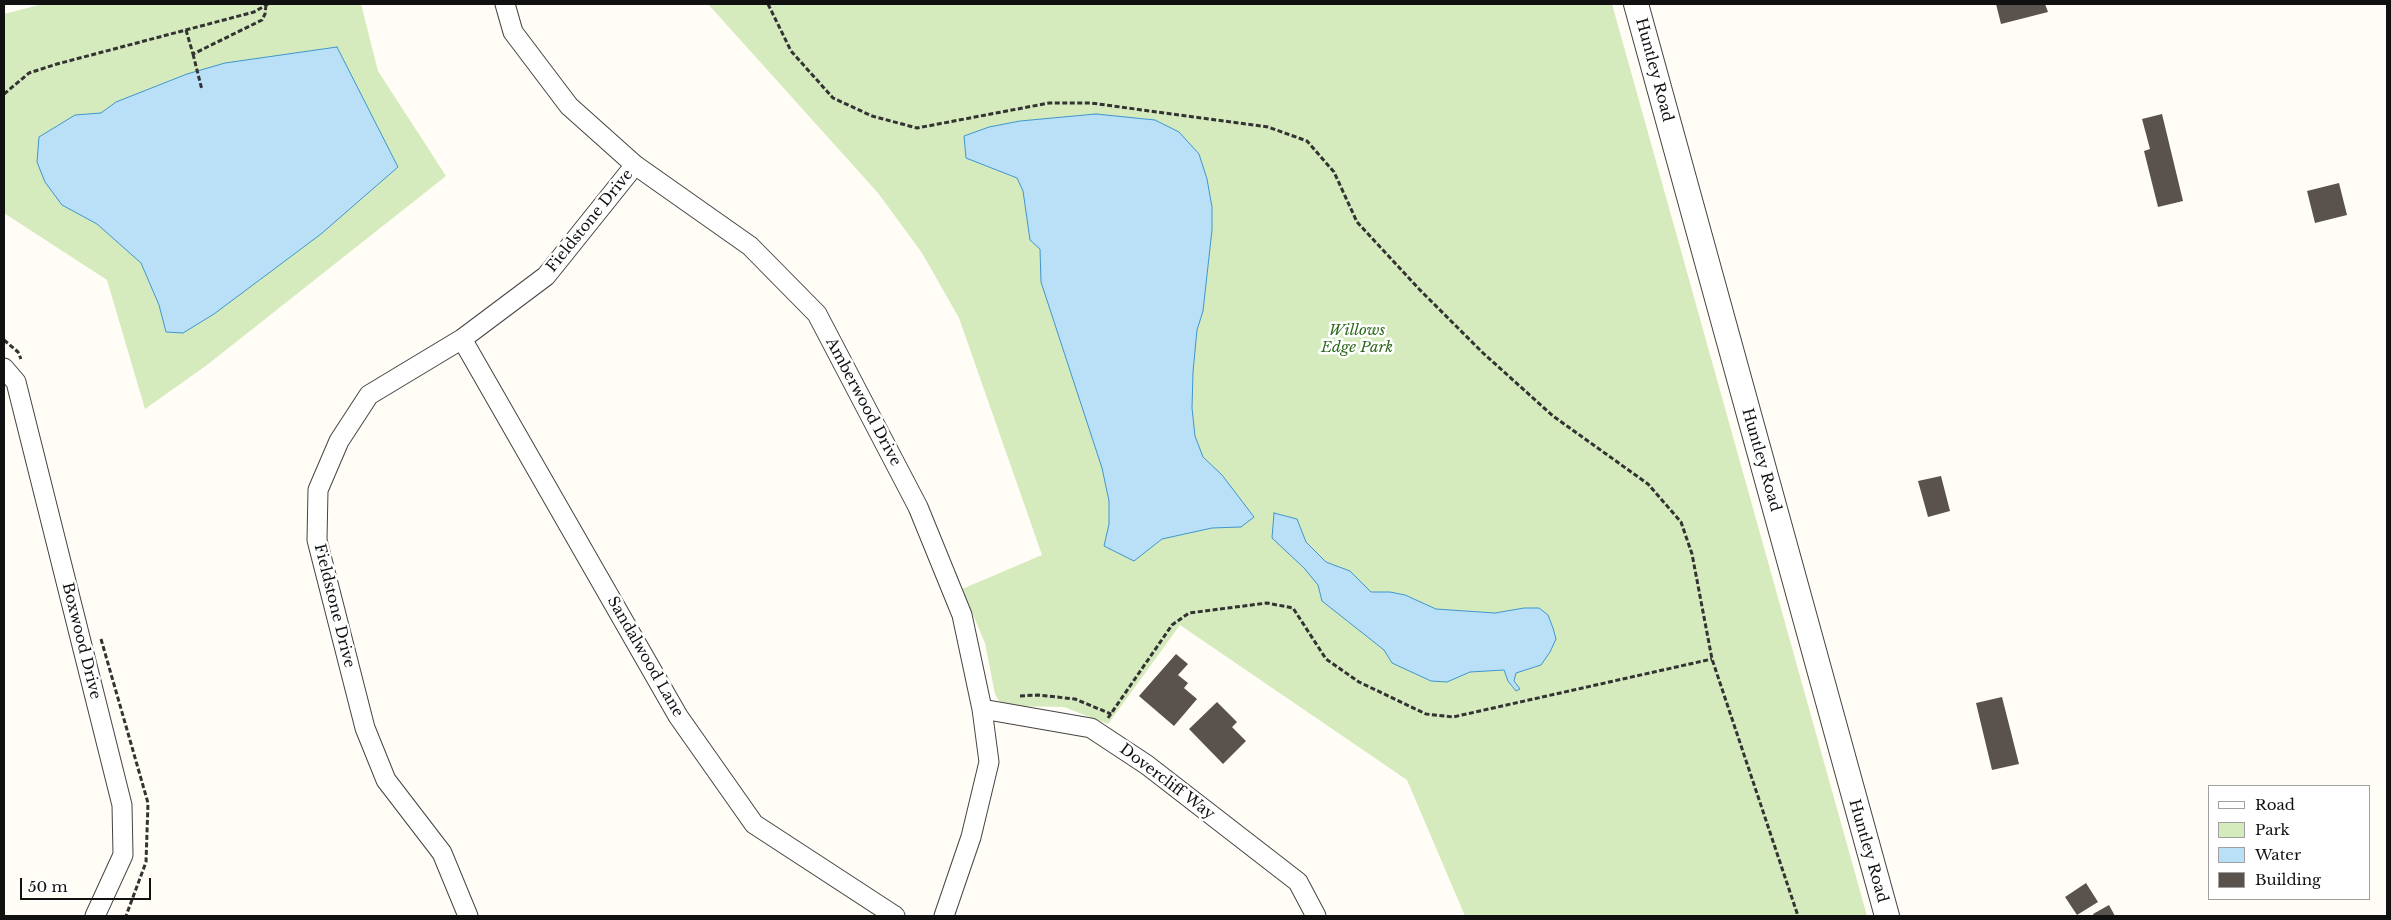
<!DOCTYPE html>
<html>
<head>
<meta charset="utf-8">
<style>
	body { margin:0 }
	#map { position:relative; width:2391px; height:920px; overflow:hidden; background:#fffdf5; font-family:"Libre Baskerville",serif }
	canvas { display:block }
	.frame { position:absolute; inset:0; border:5px solid #111; pointer-events:none }
	.legend { position:absolute; left:2208px; top:785px; width:162px; height:115px; box-sizing:border-box; background:#fff; border:1px solid #a0a0a0; margin:0; padding:6px 9px; list-style:none; font-size:15px; color:#111 }
	.legend li { display:flex; align-items:center; gap:10px; height:25px }
	.legend b { width:25px; border:1px solid #a0a0a0 }
	.scale { position:absolute; left:20px; top:878px; width:131px; height:22px; box-sizing:border-box; border:2px solid #111; border-top:0; padding-left:6px; font-size:15px; line-height:18px; white-space:nowrap; color:#111; -webkit-text-stroke:4px #fff; paint-order:stroke }
</style>
</head>
<body>
<div id="map">
<canvas width="2391" height="920"></canvas>
<div class="frame"></div>
<ul class="legend">
<li><b style="height:6px;background:#fff"></b>Road</li>
<li><b style="height:14px;background:#d5ebbd"></b>Park</li>
<li><b style="height:14px;background:#b9e0f7"></b>Water</li>
<li><b style="height:14px;background:#5a524d"></b>Building</li>
</ul>
<div class="scale">50 m</div>
</div>
<script>
const g = document.querySelector('canvas').getContext('2d');
g.lineJoin = 'round';
function fillPath(path, color) { g.fillStyle = color; g.fill(path, 'evenodd'); }
const poly = rows => new Path2D(rows.map(r => 'M' + r).join(''));
function trace(path, color, width, dash) { g.strokeStyle = color; g.lineWidth = width; g.lineCap = dash ? 'butt' : 'round'; g.setLineDash(dash || []); g.stroke(path); }
function write(font, color, halo, rows, align = 'center') {
  g.font = font + ' "Libre Baskerville",serif'; g.lineWidth = 5; g.setLineDash([]); g.textBaseline = 'middle'; g.strokeStyle = halo; g.fillStyle = color; for (const [text, x, y, turn = 0] of rows) {
    g.save(); g.translate(x, y); g.rotate((+turn || 0) * Math.PI / 180); g.textAlign = isNaN(turn) ? turn : align; if (halo) g.strokeText(text, 0, 0); g.fillText(text, 0, 0); g.restore();
  }
}
fillPath(poly([
	[43,4,361,4,378,71,446,176,207,365,145,409,107,280,4,213,4,14],
	[708,4,1612,4,1867,916,1465,916,1407,780,1180,625,1108,724,1064,707,1013,706,999,701,995,694,985,643,962,589,1042,555,959,318,922,253,878,193]
]), '#d5ebbd');
const water = poly([
	[337,47,398,167,321,234,214,314,183,333,166,332,159,305,141,263,97,224,62,205,45,182,37,162,39,137,75,115,101,113,116,102,187,74,225,63,337,47],
	[1096,114,1155,120,1179,132,1199,154,1207,179,1212,207,1212,230,1203,311,1197,330,1193,372,1192,408,1195,436,1203,457,1222,475,1254,517,1241,527,1212,528,1162,539,1134,561,1104,546,1109,524,1109,501,1102,468,1041,282,1040,249,1030,240,1023,191,1017,178,966,158,964,136,989,127,1020,121,1096,114],
	[1274,513,1297,519,1306,542,1326,562,1350,571,1371,592,1390,592,1405,595,1436,609,1495,613,1524,608,1539,608,1548,615,1553,628,1556,639,1550,652,1541,665,1516,673,1514,681,1520,689,1516,691,1508,681,1504,670,1470,672,1447,682,1431,681,1392,663,1384,650,1322,601,1318,585,1304,568,1272,538,1274,513]
]);
fillPath(water, '#b9e0f7');
trace(water, '#3f96cf', 1);
fillPath(poly([
	[1996,4,2045,4,2048,12,2001,24],
	[2162,114,2183,201,2158,207,2144,151,2150,149,2142,119],
	[2339,183,2347,215,2315,223,2307,191],
	[1941,476,1950,511,1928,517,1918,481],
	[1176,654,1188,664,1178,675,1188,683,1184,688,1197,699,1174,726,1139,696],
	[2002,697,2019,764,1992,770,1976,703],
	[1217,702,1237,722,1232,727,1246,741,1223,764,1189,729],
	[2086,883,2098,902,2077,915,2065,897],
	[2109,905,2115,916,2094,916,2093,914]
]), '#5a524d');
const minor = poly([
	[505,4,513,32,569,106,635,165,750,246,817,314,918,507,962,615,982,709,989,762,971,837,944,916],
	[462,339,678,716,754,824,895,916],
	[4,368,16,382,122,805,123,855,95,916],
	[982,709,1091,728,1147,765,1298,882,1316,916],
	[468,916,442,853,386,780,365,728,317,540,318,490,339,441,369,395,462,339,546,276,635,165]
]);
const tertiary = poly([
	[1636,4,1887,916]
]);
trace(minor, '#444', 21);
trace(tertiary, '#444', 26);
trace(poly([
	[768,4,791,51,833,98,872,116,917,128,1049,103,1091,103,1268,127,1307,141,1334,172,1357,222,1419,289,1483,353,1553,416,1648,484,1681,522,1692,554,1712,659,1798,916],
	[186,30,193,54,262,20,265,14,266,5],
	[193,54,202,90],
	[4,94,29,73,57,64,254,12,268,4],
	[4,340,18,352,21,359],
	[101,639,148,803,146,862,126,916],
	[1020,696,1038,695,1075,699,1111,714],
	[1108,718,1172,625,1189,613,1267,603,1293,608,1326,659,1359,682,1426,714,1453,717,1712,659]
]), '#333', 3, [5, 2.5]);
trace(minor, '#fff', 19);
trace(tertiary, '#fff', 24);
write('15px', '#111', '#fff', [
	["Huntley Road",1654,70,75],
	["Fieldstone Drive",590,221,-51],
	["Amberwood Drive",863,402,62],
	["Huntley Road",1761,460,74],
	["Fieldstone Drive",334,606,76],
	["Boxwood Drive",81,641,76],
	["Sandalwood Lane",645,657,60],
	["Dovercliff Way",1167,782,37],
	["Huntley Road",1868,851,74]
]);
write('italic 15px', '#2f6b1f', '#fff', [
	["Willows",1357,331],
	["Edge Park",1357,348]
]);
</script>
</body>
</html>
